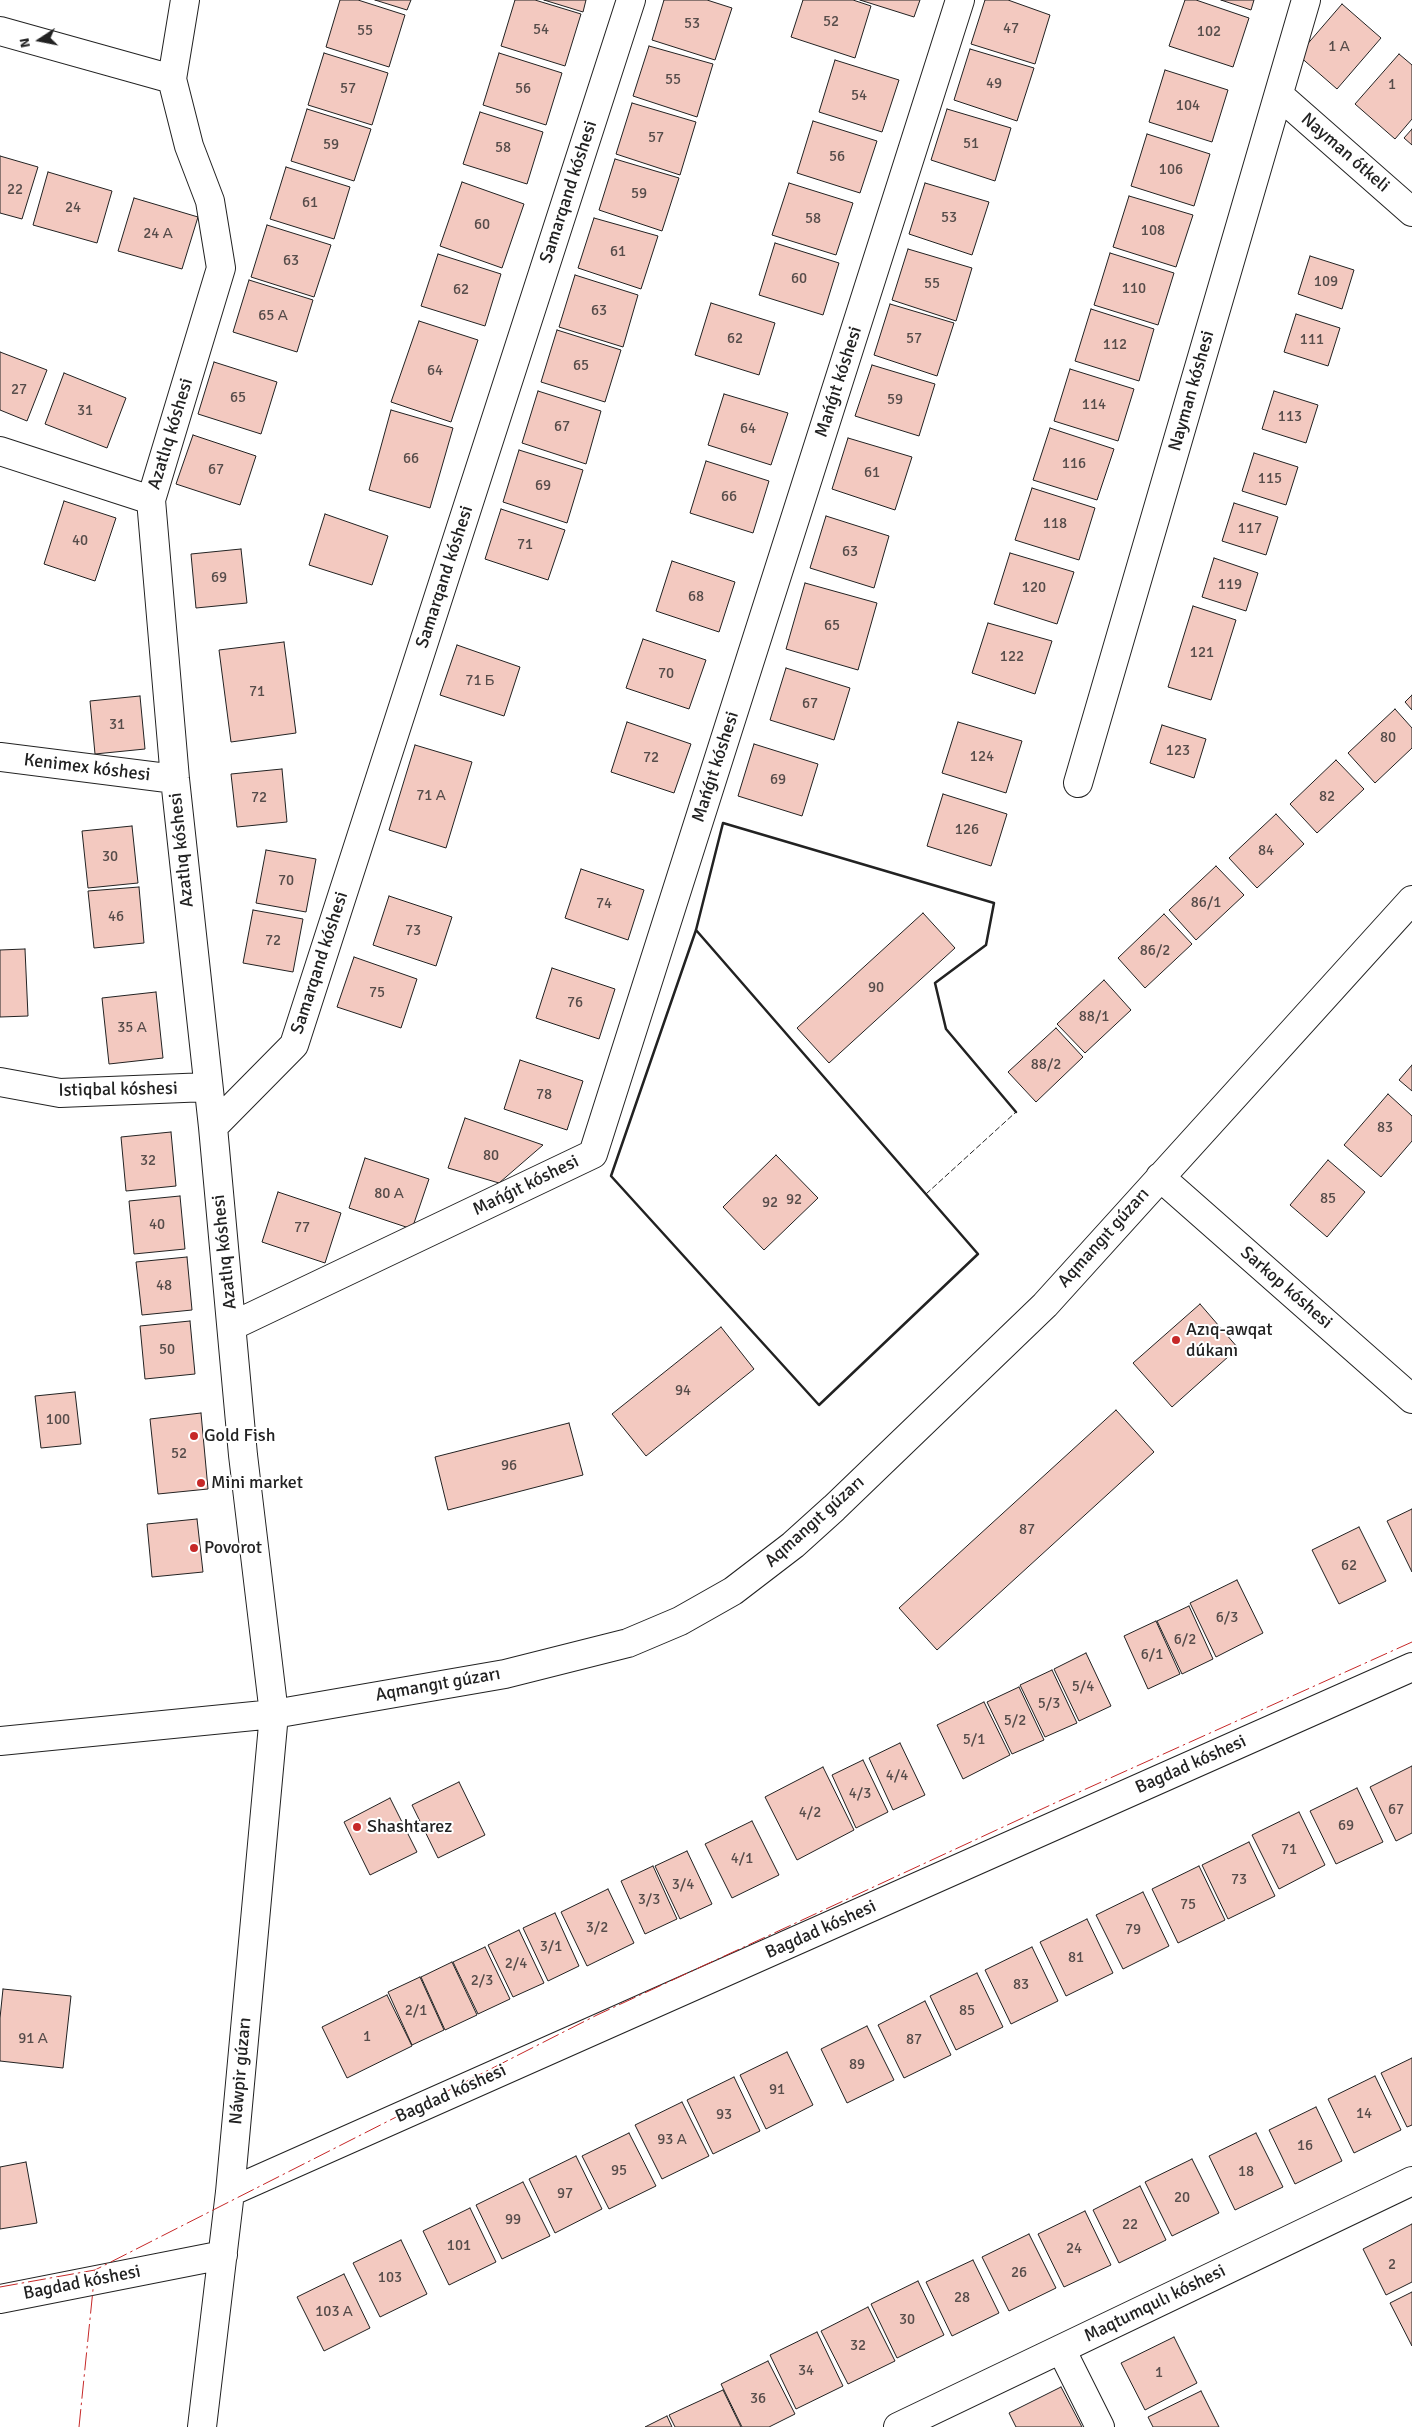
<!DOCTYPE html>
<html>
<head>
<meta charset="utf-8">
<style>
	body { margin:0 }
	#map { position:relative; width:1412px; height:2427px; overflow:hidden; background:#fff; font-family:Signika,sans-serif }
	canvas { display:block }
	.north { position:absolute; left:15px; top:15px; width:50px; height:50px; -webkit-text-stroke:4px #fff; paint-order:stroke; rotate:259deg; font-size:14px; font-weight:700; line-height:20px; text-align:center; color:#222 }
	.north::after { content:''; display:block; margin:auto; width:18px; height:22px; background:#222; clip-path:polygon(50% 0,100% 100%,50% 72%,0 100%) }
</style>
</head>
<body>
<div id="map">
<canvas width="1412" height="2427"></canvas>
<div class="north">N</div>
</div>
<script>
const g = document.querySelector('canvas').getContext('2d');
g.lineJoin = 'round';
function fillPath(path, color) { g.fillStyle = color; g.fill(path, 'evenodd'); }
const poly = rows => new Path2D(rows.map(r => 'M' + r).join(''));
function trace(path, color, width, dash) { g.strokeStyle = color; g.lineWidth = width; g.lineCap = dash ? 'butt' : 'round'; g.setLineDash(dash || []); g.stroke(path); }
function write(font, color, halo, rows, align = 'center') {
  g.font = font + ' Signika,sans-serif'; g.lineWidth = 4; g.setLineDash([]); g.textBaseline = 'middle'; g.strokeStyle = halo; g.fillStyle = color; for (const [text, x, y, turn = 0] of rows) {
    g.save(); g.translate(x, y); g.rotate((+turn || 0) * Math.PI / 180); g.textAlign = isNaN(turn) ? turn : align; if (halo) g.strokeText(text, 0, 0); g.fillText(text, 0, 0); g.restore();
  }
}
const building = poly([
	[340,0,358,0,405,15,389,67,326,47,340,0],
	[375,0,411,0,407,10,375,0],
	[515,0,535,0,581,14,565,66,501,46,515,0],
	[544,0,586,0,583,12,544,0],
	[664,0,707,0,732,8,715,60,652,40,664,0],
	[803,0,853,0,871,6,855,58,791,37,803,0],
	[860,0,920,0,914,17,860,0],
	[985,0,1008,0,1050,15,1035,64,971,44,985,0],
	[1185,0,1196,0,1249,18,1233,67,1169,46,1185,0],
	[1221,0,1254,0,1251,10,1221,0],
	[1342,4,1381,38,1337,89,1298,55,1342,4],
	[649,46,713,64,697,117,633,96,649,46],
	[970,49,1034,68,1017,121,954,100,970,49],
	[324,53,388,73,372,125,308,105,324,53],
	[499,53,562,73,546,125,483,105,499,53],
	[1399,54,1412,65,1412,119,1395,139,1355,104,1399,54],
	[835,60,899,80,882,132,819,112,835,60],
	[1165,70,1228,90,1212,142,1149,122,1165,70],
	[632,103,696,122,680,175,616,154,632,103],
	[307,109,371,129,354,181,291,161,307,109],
	[947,109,1011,128,995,181,931,160,947,109],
	[480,112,543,132,527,184,463,164,480,112],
	[813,121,877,141,860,193,797,173,813,121],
	[1412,129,1412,145,1404,138,1412,129],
	[1147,134,1210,154,1194,206,1131,186,1147,134],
	[0,156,38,167,22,219,0,213,0,156],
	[615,159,679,178,662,231,599,210,615,159],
	[286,167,350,187,334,239,270,219,286,167],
	[48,172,112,191,97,243,33,225,48,172],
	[462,182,524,204,502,268,440,246,462,182],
	[789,183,853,203,836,255,772,235,789,183],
	[925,183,989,202,972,255,909,234,925,183],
	[1129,196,1193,215,1176,267,1113,247,1129,196],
	[134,198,198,217,182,269,118,251,134,198],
	[594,218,658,236,641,289,578,268,594,218],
	[267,225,331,245,314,297,251,277,267,225],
	[775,243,839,263,823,315,759,295,775,243],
	[908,249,972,268,956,321,892,300,908,249],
	[1110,253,1174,273,1158,325,1094,305,1110,253],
	[438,254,501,274,485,326,421,306,438,254],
	[1310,256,1354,270,1342,309,1298,294,1310,256],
	[575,275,638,295,623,347,559,327,575,275],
	[249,280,313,300,297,352,233,332,249,280],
	[711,303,775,323,759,375,695,355,711,303],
	[890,304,954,323,937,376,874,355,890,304],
	[1091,309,1154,329,1139,381,1075,361,1091,309],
	[1296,314,1340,328,1328,366,1284,352,1296,314],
	[419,321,478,340,451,422,391,402,419,321],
	[557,330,621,350,605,402,541,382,557,330],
	[0,352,47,370,27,421,0,410,0,352],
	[214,362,277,382,261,434,198,414,214,362],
	[872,365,935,384,919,436,855,416,872,365],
	[1070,369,1134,389,1118,441,1054,421,1070,369],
	[64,373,126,398,107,448,45,424,64,373],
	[538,391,601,411,586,464,522,443,538,391],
	[1274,391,1318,405,1306,443,1262,429,1274,391],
	[724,394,788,413,771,465,708,445,724,394],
	[391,410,453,428,430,508,369,490,391,410],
	[1050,428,1114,449,1097,500,1033,480,1050,428],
	[193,435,256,456,240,505,176,484,193,435],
	[848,438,912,457,895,510,832,489,848,438],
	[519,450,583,470,567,523,503,502,519,450],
	[1254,453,1298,467,1286,505,1242,491,1254,453],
	[706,461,769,481,753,533,690,513,706,461],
	[1032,488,1095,508,1079,560,1015,540,1032,488],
	[64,501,116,518,95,581,44,564,64,501],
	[1234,503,1278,517,1266,555,1222,541,1234,503],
	[501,509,565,530,548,580,485,559,501,509],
	[325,514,388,536,372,585,309,565,325,514],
	[826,516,889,536,874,588,810,568,826,516],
	[241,549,247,603,196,608,191,554,241,549],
	[1010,553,1074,572,1057,624,994,604,1010,553],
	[1214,558,1258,573,1246,611,1202,597,1214,558],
	[672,561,735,582,719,632,656,611,672,561],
	[805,583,877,603,858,670,786,649,805,583],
	[1193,606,1236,620,1211,700,1168,687,1193,606],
	[988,623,1052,641,1035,694,972,673,988,623],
	[643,639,706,660,689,709,626,688,643,639],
	[284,642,296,733,231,742,219,650,284,642],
	[457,645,520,667,504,716,440,695,457,645],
	[786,668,850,688,834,740,770,720,786,668],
	[1412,695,1412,710,1405,702,1412,695],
	[140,696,145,749,95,754,90,701,140,696],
	[1395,709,1412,728,1412,748,1375,783,1348,753,1395,709],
	[627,722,691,744,674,793,611,772,627,722],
	[958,722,1022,741,1006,793,942,773,958,722],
	[1162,725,1206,739,1194,778,1150,763,1162,725],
	[754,744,818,764,802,816,738,796,754,744],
	[415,745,472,762,446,848,389,830,415,745],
	[1336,760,1364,789,1317,833,1290,804,1336,760],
	[282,769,287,822,237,827,231,774,282,769],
	[943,794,1007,814,991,866,927,846,943,794],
	[1276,814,1304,844,1257,888,1229,858,1276,814],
	[132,826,138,883,88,888,82,831,132,826],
	[266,850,316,859,306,912,256,903,266,850],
	[1216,866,1244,895,1196,940,1169,910,1216,866],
	[581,869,644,890,628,940,565,918,581,869],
	[139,887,144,943,94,948,88,891,139,887],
	[389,896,452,917,436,966,373,945,389,896],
	[253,910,303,919,293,972,243,963,253,910],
	[923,913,955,948,829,1063,797,1028,923,913],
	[1164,914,1192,944,1145,988,1118,958,1164,914],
	[25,949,28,1016,0,1017,0,950,25,949],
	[354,957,417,979,401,1028,337,1007,354,957],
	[552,968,615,989,599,1039,536,1018,552,968],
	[1104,980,1131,1010,1085,1053,1057,1024,1104,980],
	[156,992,163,1058,109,1064,102,998,156,992],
	[1056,1028,1083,1057,1036,1102,1008,1072,1056,1028],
	[520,1060,583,1081,567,1130,504,1109,520,1060],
	[1412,1065,1412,1091,1399,1080,1412,1065],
	[1388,1094,1412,1116,1412,1141,1381,1177,1344,1145,1388,1094],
	[465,1118,543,1145,499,1183,448,1168,465,1118],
	[171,1132,176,1186,126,1191,121,1137,171,1132],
	[776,1155,818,1198,764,1250,723,1207,776,1155],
	[365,1158,429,1179,412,1229,349,1208,365,1158],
	[1328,1160,1365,1192,1327,1237,1290,1205,1328,1160],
	[278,1192,341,1213,325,1263,262,1242,278,1192],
	[180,1196,185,1249,134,1254,129,1201,180,1196],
	[187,1257,192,1310,142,1315,136,1262,187,1257],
	[1200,1304,1238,1348,1172,1407,1133,1363,1200,1304],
	[190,1321,195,1374,145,1379,140,1326,190,1321],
	[721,1327,754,1369,646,1456,612,1414,721,1327],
	[75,1392,81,1444,41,1448,35,1396,75,1392],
	[1116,1410,1154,1452,937,1650,899,1608,1116,1410],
	[201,1413,208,1489,158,1494,150,1419,201,1413],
	[569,1423,583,1475,448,1510,435,1457,569,1423],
	[1412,1509,1412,1572,1387,1521,1412,1509],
	[197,1519,203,1572,152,1577,147,1524,197,1519],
	[1359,1527,1386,1581,1339,1604,1312,1550,1359,1527],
	[1237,1580,1263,1633,1216,1657,1190,1603,1237,1580],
	[1189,1606,1213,1659,1182,1674,1157,1621,1189,1606],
	[1156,1621,1180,1674,1148,1689,1124,1636,1156,1621],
	[1086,1653,1111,1706,1079,1721,1054,1669,1086,1653],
	[1052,1670,1077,1723,1045,1737,1020,1685,1052,1670],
	[1019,1687,1044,1740,1012,1754,987,1702,1019,1687],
	[984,1702,1010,1755,963,1779,937,1725,984,1702],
	[900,1743,925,1795,893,1810,869,1758,900,1743],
	[863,1760,888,1812,856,1828,832,1775,863,1760],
	[1412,1766,1412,1833,1396,1841,1370,1787,1412,1766],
	[823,1767,854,1830,797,1860,765,1797,823,1767],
	[459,1782,485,1835,438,1858,412,1805,459,1782],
	[1357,1788,1383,1842,1336,1864,1310,1811,1357,1788],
	[390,1798,417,1852,370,1875,344,1822,390,1798],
	[1299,1812,1325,1865,1279,1889,1252,1835,1299,1812],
	[752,1821,779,1875,732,1898,705,1844,752,1821],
	[1249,1842,1275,1896,1228,1919,1202,1865,1249,1842],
	[687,1851,712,1904,680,1919,655,1866,687,1851],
	[653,1866,677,1919,645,1934,621,1881,653,1866],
	[1199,1866,1225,1920,1178,1943,1152,1889,1199,1866],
	[608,1889,634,1943,587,1966,561,1912,608,1889],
	[1143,1892,1169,1946,1123,1969,1096,1915,1143,1892],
	[555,1913,579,1966,548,1981,523,1928,555,1913],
	[1087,1919,1113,1973,1066,1996,1040,1942,1087,1919],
	[519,1930,544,1983,513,1997,488,1945,519,1930],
	[485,1947,510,1999,478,2014,453,1962,485,1947],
	[1032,1947,1058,2001,1011,2024,985,1970,1032,1947],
	[452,1962,477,2015,445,2030,421,1977,452,1962],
	[977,1973,1003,2027,956,2050,930,1996,977,1973],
	[420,1977,444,2030,412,2045,388,1992,420,1977],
	[3,1989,71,1996,63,2068,0,2061,0,2018,3,1989],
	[387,1995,412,2046,347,2078,322,2027,387,1995],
	[925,2001,951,2055,904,2078,878,2025,925,2001],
	[867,2026,894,2080,847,2103,821,2049,867,2026],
	[787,2052,813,2105,766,2129,740,2075,787,2052],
	[1412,2058,1412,2125,1407,2127,1381,2073,1412,2058],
	[1375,2076,1401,2130,1354,2153,1328,2099,1375,2076],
	[734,2077,760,2131,713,2154,687,2100,734,2077],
	[682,2102,709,2156,662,2179,635,2125,682,2102],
	[1316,2107,1342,2161,1295,2184,1269,2130,1316,2107],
	[629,2133,656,2186,609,2209,582,2156,629,2133],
	[1256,2133,1283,2187,1235,2210,1209,2156,1256,2133],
	[576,2156,602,2209,555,2233,529,2179,576,2156],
	[1192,2159,1219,2213,1172,2236,1145,2182,1192,2159],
	[26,2162,37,2223,0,2229,0,2167,26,2162],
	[523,2182,550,2236,502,2259,476,2205,523,2182],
	[1140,2186,1166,2240,1119,2263,1093,2210,1140,2186],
	[470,2208,496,2262,449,2285,423,2231,470,2208],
	[1085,2211,1111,2265,1064,2287,1038,2234,1085,2211],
	[1412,2224,1412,2282,1386,2295,1363,2249,1412,2224],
	[1029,2234,1056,2288,1009,2311,982,2257,1029,2234],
	[401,2240,427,2294,380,2317,353,2263,401,2240],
	[973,2260,999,2313,952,2336,926,2282,973,2260],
	[344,2274,370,2328,324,2351,297,2297,344,2274],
	[918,2281,944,2335,897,2358,871,2304,918,2281],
	[1412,2292,1412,2346,1390,2303,1412,2292],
	[868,2307,895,2361,848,2384,821,2331,868,2307],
	[817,2332,843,2386,796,2409,770,2355,817,2332],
	[1174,2337,1197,2383,1145,2410,1121,2363,1174,2337],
	[768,2361,795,2414,769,2427,742,2427,721,2384,768,2361],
	[1061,2387,1082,2427,1016,2427,1009,2413,1061,2387],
	[723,2390,741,2427,675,2427,669,2415,723,2390],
	[1201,2391,1219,2427,1153,2427,1148,2417,1201,2391],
	[667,2416,672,2427,645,2427,667,2416]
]);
fillPath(building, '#f3c9c0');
trace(building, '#222', 1);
const minor = poly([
	[185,0,172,79,189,146,210,201,221,268,151,500,175,779,213,1127,243,1455,274,1714,230,2192,202,2427],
	[0,31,172,79],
	[1279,95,1412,212],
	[0,451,151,500],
	[0,757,175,779],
	[1078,783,1306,0],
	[0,1082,60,1093,208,1087],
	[213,1127,294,1045,631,0],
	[1160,1177,1412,1399],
	[232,1326,593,1154,960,0],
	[0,1741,274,1714,505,1674,628,1643,680,1621,733,1591,793,1545,834,1508,1045,1305,1412,900],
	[230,2192,1412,1667],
	[0,2299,223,2255],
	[1061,2349,1100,2427],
	[898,2427,1412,2181]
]);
trace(minor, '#222', 30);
trace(minor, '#fff', 28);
trace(poly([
	[926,1194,1016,1112]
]), '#222', 1, [6, 2.5]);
trace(poly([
	[696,930,978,1254,819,1405,611,1176,696,930,723,823,994,903,986,945,935,983,946,1029,1016,1112]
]), '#222', 2.5);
trace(poly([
	[0,2287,95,2270,597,2015,1057,1802,1412,1642],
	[79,2427,95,2270]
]), '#c62828', 1, [18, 4, 2.5, 4]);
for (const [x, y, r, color] of [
	[1176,1340,5,"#c62828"],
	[194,1436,5,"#c62828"],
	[201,1483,5,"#c62828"],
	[194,1548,5,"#c62828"],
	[357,1827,5,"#c62828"]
]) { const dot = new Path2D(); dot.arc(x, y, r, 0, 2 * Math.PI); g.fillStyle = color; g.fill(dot); trace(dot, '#fff', 2); }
write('15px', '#564c4a', null, [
	["52",831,22],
	["53",692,24],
	["47",1011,29],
	["54",541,30],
	["55",365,31],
	["102",1209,32],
	["1 А",1339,47],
	["55",673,80],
	["49",994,84],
	["1",1392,85],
	["57",348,89],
	["56",523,89],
	["54",859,96],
	["104",1188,106],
	["57",656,138],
	["51",971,144],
	["59",331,145],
	["58",503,148],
	["56",837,157],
	["106",1171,170],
	["22",15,190],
	["59",639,194],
	["61",310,203],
	["24",73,208],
	["53",949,218],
	["58",813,219],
	["60",482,225],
	["108",1153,231],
	["24 А",158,234],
	["61",618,252],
	["63",291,261],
	["60",799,279],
	["109",1326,282],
	["55",932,284],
	["110",1134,289],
	["62",461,290],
	["63",599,311],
	["65 А",273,316],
	["62",735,339],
	["57",914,339],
	["111",1312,340],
	["112",1115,345],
	["65",581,366],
	["64",435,371],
	["27",19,390],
	["65",238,398],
	["59",895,400],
	["114",1094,405],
	["31",85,411],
	["113",1290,417],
	["67",562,427],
	["64",748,429],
	["66",411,459],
	["116",1074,464],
	["67",216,470],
	["61",872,473],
	["115",1270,479],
	["69",543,486],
	["66",729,497],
	["118",1055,524],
	["117",1250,529],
	["40",80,541],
	["71",525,545],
	["63",850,552],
	["69",219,578],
	["119",1230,585],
	["120",1034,588],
	["68",696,597],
	["65",832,626],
	["121",1202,653],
	["122",1012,657],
	["70",666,674],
	["71 Б",480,681],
	["71",257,692],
	["67",810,704],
	["31",117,725],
	["80",1388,738],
	["123",1178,751],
	["124",982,757],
	["72",651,758],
	["69",778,780],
	["71 А",431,796],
	["82",1327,797],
	["72",259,798],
	["126",967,830],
	["84",1266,851],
	["30",110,857],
	["70",286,881],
	["86/1",1206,903],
	["74",604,904],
	["46",116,917],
	["73",413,931],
	["72",273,941],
	["86/2",1155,951],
	["90",876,988],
	["75",377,993],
	["76",575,1003],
	["88/1",1094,1017],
	["35 А",132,1028],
	["88/2",1046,1065],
	["78",544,1095],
	["83",1385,1128],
	["80",491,1156],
	["32",148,1161],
	["80 А",389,1194],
	["85",1328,1199],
	["92",794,1200],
	["92",770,1203],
	["40",157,1225],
	["77",302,1228],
	["48",164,1286],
	["50",167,1350],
	["94",683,1391],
	["100",58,1420],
	["52",179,1454],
	["96",509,1466],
	["87",1027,1530],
	["62",1349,1566],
	["6/3",1227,1618],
	["6/2",1185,1640],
	["6/1",1152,1655],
	["5/4",1083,1687],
	["5/3",1049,1704],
	["5/2",1015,1721],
	["5/1",974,1740],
	["4/4",897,1776],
	["4/3",860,1794],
	["67",1396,1810],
	["4/2",810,1813],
	["69",1346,1826],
	["71",1289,1850],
	["4/1",742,1859],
	["73",1239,1880],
	["3/4",683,1885],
	["3/3",649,1900],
	["75",1188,1905],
	["3/2",597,1928],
	["79",1133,1930],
	["3/1",551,1947],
	["81",1076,1958],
	["2/4",516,1964],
	["2/3",482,1981],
	["83",1021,1985],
	["2/1",416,2011],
	["85",967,2011],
	["1",367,2037],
	["91 А",33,2039],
	["87",914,2040],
	["89",857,2065],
	["91",777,2090],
	["14",1364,2114],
	["93",724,2115],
	["93 А",672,2140],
	["16",1305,2146],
	["95",619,2171],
	["18",1246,2172],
	["97",565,2194],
	["20",1182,2198],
	["99",513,2220],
	["22",1130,2225],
	["101",459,2246],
	["24",1074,2249],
	["2",1392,2265],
	["26",1019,2273],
	["103",390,2278],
	["28",962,2298],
	["103 А",334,2312],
	["30",907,2320],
	["32",858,2346],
	["34",806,2371],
	["1",1159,2373],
	["36",758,2399]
]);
write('18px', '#222', '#fff', [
	["Nayman ótkeli",1345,153,41],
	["Samarqand kóshesi",569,192,-72],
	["Mańǵıt kóshesi",839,382,-72],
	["Nayman kóshesi",1192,391,-74],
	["Azatlıq kóshesi",171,434,-73],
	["Samarqand kóshesi",445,577,-72],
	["Mańǵıt kóshesi",716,767,-72],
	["Kenimex kóshesi",87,768,7],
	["Azatlıq kóshesi",182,850,-96],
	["Samarqand kóshesi",320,963,-72],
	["Istiqbal kóshesi",118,1090,-1],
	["Mańǵıt kóshesi",526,1186,-26],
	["Aqmangıt gúzarı",1104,1238,-48],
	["Azatlıq kóshesi",225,1252,-96],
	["Sarkop kóshesi",1286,1288,41],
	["Aqmangıt gúzarı",815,1522,-42],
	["Aqmangıt gúzarı",438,1685,-10],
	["Bagdad kóshesi",1191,1765,-24],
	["Bagdad kóshesi",821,1930,-24],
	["Náwpir gúzarı",241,2071,-85],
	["Bagdad kóshesi",451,2094,-24],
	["Bagdad kóshesi",82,2283,-11],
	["Maqtumqulı kóshesi",1155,2304,-26]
]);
write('18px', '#222', '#fff', [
	["Azıq-awqat",1186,1330],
	["dúkanı",1186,1351],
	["Gold Fish",204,1436],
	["Mini market",211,1483],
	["Povorot",204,1548],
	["Shashtarez",367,1827]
], 'left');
</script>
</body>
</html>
